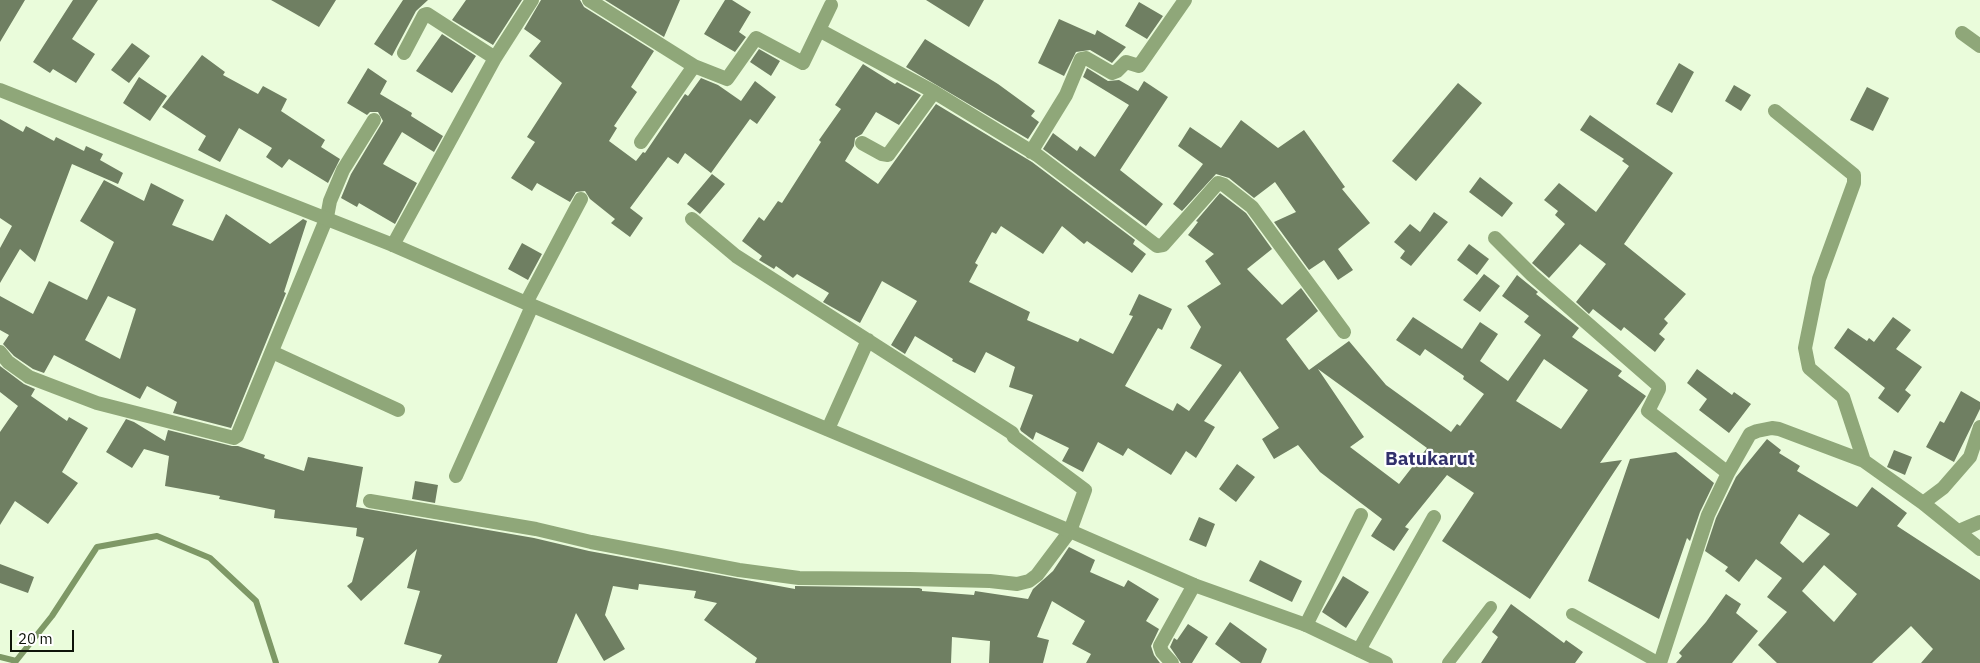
<!DOCTYPE html>
<html>
<head>
<meta charset="utf-8">
<style>
	body { margin:0 }
	#map { position:relative; width:1980px; height:663px; overflow:hidden; background:#eafcdb; font-family:"IBM Plex Sans",sans-serif }
	canvas { display:block }
	.scale { position:absolute; left:10px; top:630px; width:64px; height:22px; box-sizing:border-box; border:2px solid #0e1409; border-top:0; padding-left:6px; font-size:15px; line-height:18px; white-space:nowrap; color:#0e1409; -webkit-text-stroke:4px #fff; paint-order:stroke }
</style>
</head>
<body>
<div id="map">
<canvas width="1980" height="663"></canvas>
<div class="scale">20 m</div>
</div>
<script>
const g = document.querySelector('canvas').getContext('2d');
g.lineJoin = 'round';
const poly = rows => new Path2D(rows.map(r => 'M' + r).join(''));
function trace(path, color, width, dash) { g.strokeStyle = color; g.lineWidth = width; g.lineCap = dash ? 'butt' : 'round'; g.setLineDash(dash || []); g.stroke(path); }
function fillPath(path, color) { g.fillStyle = color; g.fill(path, 'evenodd'); }
function write(font, color, halo, rows, align = 'center') {
  g.font = font + ' "IBM Plex Sans",sans-serif'; g.lineWidth = 4.5; g.setLineDash([]); g.textBaseline = 'middle'; g.strokeStyle = halo; g.fillStyle = color; for (const [text, x, y, turn = 0] of rows) {
    g.save(); g.translate(x, y); g.rotate((+turn || 0) * Math.PI / 180); g.textAlign = isNaN(turn) ? turn : align; if (halo) g.strokeText(text, 0, 0); g.fillText(text, 0, 0); g.restore();
  }
}
trace(poly([
	[0,657,16,661,52,616,97,547,157,536,210,558,256,601,276,663]
]), '#7e9866', 6);
fillPath(poly([
	[0,0,25,0,0,42],
	[73,0,98,0,72,39,95,54,76,83,53,69,50,73,33,62],
	[271,0,336,0,319,27],
	[403,0,428,0,416,11,392,56,374,44],
	[466,0,522,0,493,45,452,20],
	[541,0,580,0,584,7,654,51,631,87,637,92,614,126,617,128,609,141,636,161,643,152,645,153,685,94,688,96,701,78,718,85,741,101,755,81,776,97,757,124,750,119,711,173,685,153,678,164,668,157,630,208,643,218,630,237,611,223,615,219,590,199,585,191,576,192,570,202,537,183,532,191,511,178,535,142,527,137,562,83,529,56,541,41,524,29],
	[605,0,680,0,664,37],
	[725,0,732,0,751,12,739,32,746,37,735,52,704,34],
	[926,0,984,0,969,27],
	[1139,2,1163,16,1147,39,1125,26],
	[1059,19,1095,35,1097,30,1126,47,1112,63,1090,50,1076,52,1064,76,1038,63],
	[442,34,476,56,452,93,416,71],
	[925,39,998,84,1035,111,1031,116,1039,122,1028,139,906,67],
	[132,43,150,56,129,83,111,70],
	[759,49,780,61,771,76,750,62],
	[202,55,225,72,223,75,258,94,263,86,287,99,281,111,325,140,321,147,340,159,328,183,289,159,282,168,266,157,272,148,239,128,220,162,198,150,206,136,162,107],
	[1679,63,1694,72,1672,113,1656,104],
	[863,64,895,84,897,82,921,95,899,125,876,112,862,134,855,138,854,146,845,161,878,184,936,104,1032,162,1135,240,1133,244,1146,254,1132,273,1087,241,1084,244,1062,226,1043,254,1001,226,996,234,992,232,975,263,978,265,969,282,1030,312,1027,320,1078,342,1080,338,1113,354,1133,316,1129,315,1139,294,1172,309,1162,330,1158,328,1125,386,1173,411,1177,403,1189,411,1222,365,1190,348,1201,327,1187,306,1221,284,1205,261,1214,254,1188,235,1198,222,1196,221,1220,193,1246,213,1272,249,1247,269,1282,305,1301,288,1318,311,1286,339,1309,370,1349,341,1386,385,1451,432,1457,424,1460,426,1484,394,1463,379,1464,376,1425,349,1420,356,1396,340,1413,317,1462,349,1480,322,1498,334,1480,361,1508,381,1541,335,1524,322,1529,316,1502,296,1517,275,1538,292,1536,294,1579,328,1572,337,1622,371,1618,376,1646,396,1600,463,1622,460,1530,599,1442,541,1474,493,1447,475,1405,527,1409,529,1394,551,1371,536,1382,519,1320,472,1298,445,1274,459,1262,439,1279,428,1240,371,1204,421,1215,427,1196,458,1186,451,1171,475,1128,448,1123,456,1098,442,1083,472,1062,461,1069,448,1036,432,1033,440,1021,431,1020,429,1033,395,1009,387,1015,367,986,352,975,373,952,361,953,359,915,336,905,354,891,345,917,301,882,281,860,323,823,302,829,293,797,274,793,278,776,266,774,269,759,260,762,256,742,241,759,217,764,221,778,201,782,203,821,142,819,140,841,109,835,105],
	[1544,359,1588,390,1561,429,1516,401],
	[1318,369,1427,448,1399,484,1350,447,1364,437],
	[368,68,387,81,380,94,412,113,411,116,443,136,434,152,402,132,383,164,417,183,395,224,359,203,357,207,341,198,351,174,383,121,378,112,370,112,367,115,347,103],
	[1087,68,1108,81,1119,80,1138,91,1144,81,1168,97,1120,170,1163,204,1146,226,1043,149,1053,133,1077,151,1080,146,1095,157,1129,105,1083,77],
	[139,77,167,96,150,121,123,103],
	[1458,83,1482,103,1416,181,1392,161],
	[1734,85,1751,95,1741,111,1725,101],
	[1867,87,1889,98,1873,131,1850,120],
	[1590,115,1673,173,1624,244,1686,294,1664,319,1668,323,1659,334,1665,339,1655,352,1624,327,1621,331,1593,309,1589,314,1576,302,1606,264,1580,244,1549,278,1532,263,1565,224,1555,215,1558,211,1544,200,1559,183,1596,212,1629,166,1622,161,1624,159,1580,130],
	[0,119,23,132,26,126,54,141,56,137,84,151,86,146,103,154,100,160,123,173,118,184,72,164,35,262,20,249,0,283,0,248,12,226,0,218],
	[1241,120,1278,148,1304,130,1345,187,1342,189,1370,223,1338,249,1353,270,1338,280,1324,260,1309,270,1274,222,1296,212,1275,182,1254,198,1229,178,1216,174,1182,211,1173,204,1203,164,1178,146,1190,127,1221,148],
	[712,174,725,184,700,214,687,204],
	[1480,177,1513,203,1502,217,1469,192],
	[104,180,144,201,151,183,184,200,172,225,213,241,226,214,270,244,303,219,307,221,284,292,286,293,231,428,173,413,177,402,147,386,140,399,54,355,44,373,33,369,14,356,3,344,9,335,0,330,0,296,33,314,49,281,87,300,114,242,80,221],
	[108,296,136,309,120,359,85,340],
	[1434,212,1448,222,1411,266,1400,258,1405,251,1394,242,1410,224,1420,232],
	[522,243,542,254,528,280,508,269],
	[1469,244,1489,259,1477,275,1457,260],
	[1484,274,1500,286,1480,312,1463,300],
	[1893,317,1911,330,1896,349,1922,367,1905,390,1911,395,1898,413,1878,398,1885,388,1834,348,1848,328,1867,341,1869,338,1874,342],
	[0,366,24,384,35,389,31,396,67,421,69,417,88,428,62,472,78,483,48,524,15,501,0,525,0,432,18,406,0,392],
	[1697,369,1732,395,1734,392,1751,404,1729,433,1699,410,1707,399,1687,383],
	[1961,391,1980,402,1980,409,1954,462,1926,447,1940,421,1944,423],
	[126,419,134,422,165,441,168,430,232,446,238,446,265,455,264,458,304,471,308,457,363,467,356,507,534,538,589,551,795,589,795,586,919,588,922,589,922,591,974,595,975,591,1028,599,1033,589,1053,571,1069,547,1095,560,1090,572,1124,587,1128,580,1159,599,1146,621,1159,629,1151,646,1154,655,1160,663,1086,663,1091,654,1072,644,1085,621,1052,601,1037,637,1049,640,1043,663,989,663,990,641,952,637,951,663,755,663,757,658,704,620,717,603,694,598,696,591,639,584,638,590,613,586,605,615,625,649,604,661,576,613,557,663,438,663,442,655,404,644,420,591,407,588,417,549,361,601,347,586,352,582,364,538,356,536,357,528,274,518,275,510,219,499,220,496,165,486,169,456,144,449,132,468,106,452],
	[1767,439,1781,450,1779,453,1800,466,1797,471,1857,507,1872,487,1907,513,1897,526,1980,580,1980,663,1921,663,1933,649,1911,626,1872,663,1777,663,1758,645,1787,612,1767,597,1782,578,1756,559,1739,582,1725,571,1728,567,1705,551,1716,518,1736,477],
	[1799,514,1830,534,1803,563,1780,543],
	[1824,565,1857,594,1834,622,1802,591],
	[1894,450,1912,457,1905,475,1887,467],
	[1676,452,1714,483,1700,512,1690,541,1687,538,1659,619,1588,581,1630,459],
	[1237,464,1255,477,1236,502,1219,489],
	[415,481,438,485,435,503,412,499],
	[1199,517,1215,524,1206,547,1189,540],
	[1260,560,1302,581,1292,602,1249,581],
	[0,564,34,577,28,593,0,583],
	[1343,576,1369,592,1346,628,1322,612],
	[1726,594,1741,604,1736,613,1758,631,1732,663,1676,663,1682,656,1679,653,1706,622],
	[1511,604,1564,643,1566,640,1583,652,1575,663,1481,663,1498,637,1492,632],
	[1230,622,1267,649,1261,663,1241,663,1215,644],
	[1188,624,1208,637,1192,663,1181,663,1170,647,1174,638,1177,640]
]), '#6f7f62');
trace(poly([
	[1572,614,1659,663],
	[1448,663,1491,607]
]), '#8fa779', 12);
trace(poly([
	[589,0,694,66,727,79,756,38,803,63,831,5],
	[819,30,934,92,1037,155,1157,246,1163,245,1218,183,1224,185,1252,207,1344,332],
	[1962,33,1980,46],
	[404,53,424,15,427,14,495,58],
	[1775,111,1854,175,1854,183,1819,279,1805,348,1809,368,1843,397,1864,461],
	[641,142,694,66],
	[862,143,882,154,888,155,934,92],
	[1031,152,1066,95,1081,59,1086,58,1112,73,1117,71,1126,62,1139,66,1185,0],
	[1495,238,1532,275,1659,386,1659,389,1648,411,1728,473],
	[393,245,495,58,532,0],
	[526,303,581,199],
	[0,352,8,362,29,377,97,403,234,438,237,436,327,217,330,201,343,170,374,120],
	[272,352,398,410],
	[828,429,868,340],
	[456,476,532,306],
	[370,501,536,529,591,542,739,570,799,578,910,579,990,581,1017,584,1029,581,1037,575,1070,531,1085,490,1014,437,1012,433,736,256,692,219],
	[1923,503,1943,488,1970,457,1980,427],
	[1959,531,1980,522],
	[1306,625,1361,515],
	[1359,650,1434,517],
	[1172,663,1162,652,1160,646,1194,585],
	[1660,663,1708,515,1728,473,1750,434,1757,431,1772,428,1779,429,1864,461,1923,503,1980,549]
]), '#8fa779', 14);
trace(poly([
	[0,90,393,245,526,303,1070,531,1194,585,1306,625,1386,663]
]), '#8fa779', 14);
write('bold 19px', '#32316c', '#fff', [
	["Batukarut",1430,460]
]);
</script>
</body>
</html>
